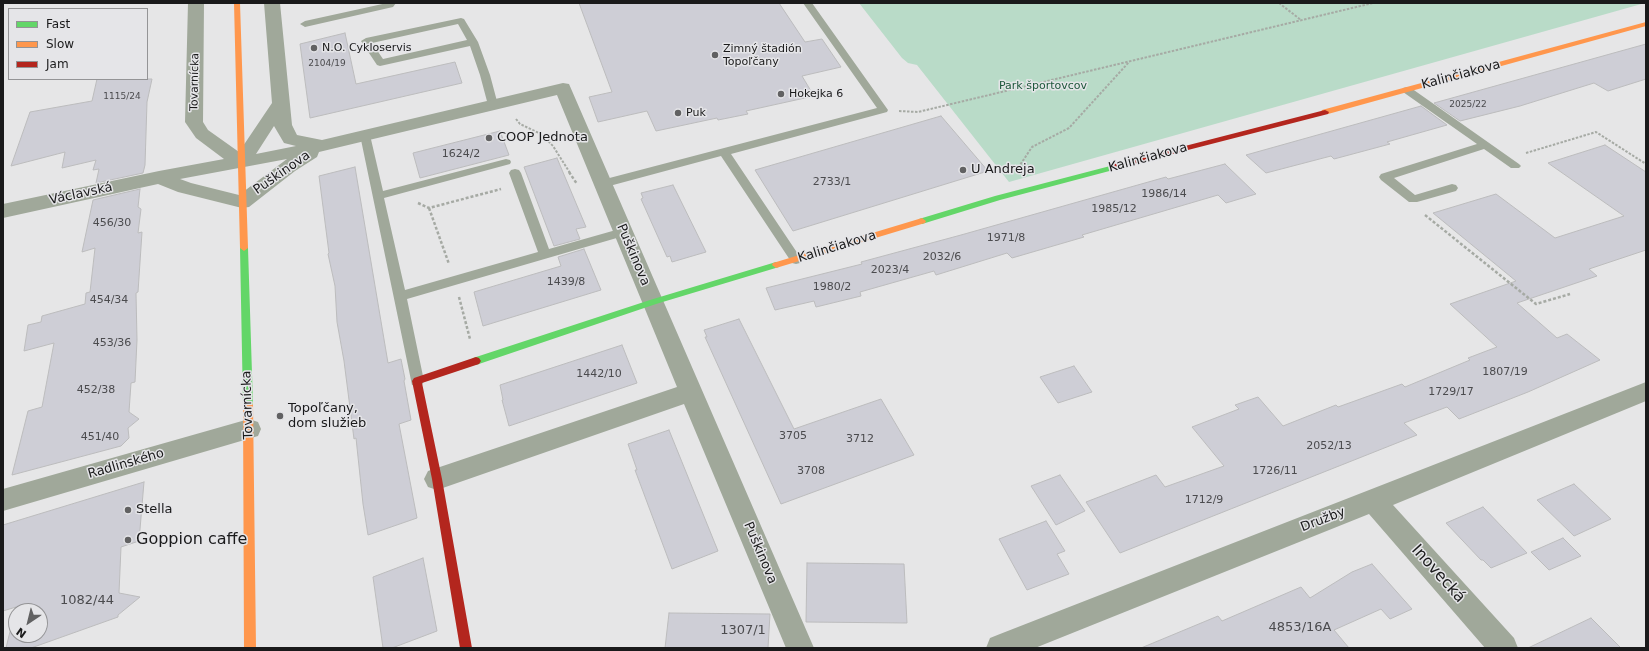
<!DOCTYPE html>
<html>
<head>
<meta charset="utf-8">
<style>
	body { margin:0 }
	#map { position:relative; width:1649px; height:651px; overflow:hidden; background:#e6e6e7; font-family:"DejaVu Sans",sans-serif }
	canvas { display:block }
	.frame { position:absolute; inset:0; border:4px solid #1a1a1b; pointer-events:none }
	.legend { position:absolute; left:8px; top:8px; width:140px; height:72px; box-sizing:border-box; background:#e5e5e8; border:1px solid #949496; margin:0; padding:5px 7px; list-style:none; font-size:12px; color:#1a1a1b }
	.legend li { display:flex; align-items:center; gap:8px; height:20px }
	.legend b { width:20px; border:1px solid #949496 }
	.north { position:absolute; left:8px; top:603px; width:40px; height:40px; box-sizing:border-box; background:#e5e5e8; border:1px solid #949496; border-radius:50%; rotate:215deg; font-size:11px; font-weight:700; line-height:16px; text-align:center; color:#1a1a1b }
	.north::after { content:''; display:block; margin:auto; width:14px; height:18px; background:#616162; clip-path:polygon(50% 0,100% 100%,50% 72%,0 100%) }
</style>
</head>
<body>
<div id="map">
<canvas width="1649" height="651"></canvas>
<div class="frame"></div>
<ul class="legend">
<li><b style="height:5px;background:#63d668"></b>Fast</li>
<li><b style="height:5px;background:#ff974d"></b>Slow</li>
<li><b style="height:5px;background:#b3261e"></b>Jam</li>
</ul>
<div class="north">N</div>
</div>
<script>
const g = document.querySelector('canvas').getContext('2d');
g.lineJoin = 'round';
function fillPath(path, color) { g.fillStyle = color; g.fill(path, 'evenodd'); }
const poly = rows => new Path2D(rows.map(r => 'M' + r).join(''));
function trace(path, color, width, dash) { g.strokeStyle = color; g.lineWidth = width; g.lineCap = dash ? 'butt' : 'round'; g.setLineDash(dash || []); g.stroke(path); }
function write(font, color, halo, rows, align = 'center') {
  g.font = font + ' "DejaVu Sans",sans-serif'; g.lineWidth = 3; g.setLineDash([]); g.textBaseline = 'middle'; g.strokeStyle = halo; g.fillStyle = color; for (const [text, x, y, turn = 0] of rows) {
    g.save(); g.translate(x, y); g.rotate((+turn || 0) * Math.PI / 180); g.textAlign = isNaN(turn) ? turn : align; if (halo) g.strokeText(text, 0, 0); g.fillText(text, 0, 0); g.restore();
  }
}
fillPath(poly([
	[859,3,1645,3,1009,182,917,65,908,63,902,58]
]), '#b9dbc8');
const building = poly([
	[579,3,779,3,805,42,822,39,841,67,802,76,814,96,746,111,748,114,718,120,717,118,656,131,647,111,598,122,589,97,612,92,579,3],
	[345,33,356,84,455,62,462,83,310,118,300,44,345,33],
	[1646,44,1646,79,1608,91,1594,83,1520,106,1460,121,1434,103,1646,44],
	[97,79,152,79,147,102,145,165,143,173,96,183,99,169,93,170,96,160,62,168,65,152,11,166,30,112,92,101,97,79],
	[1421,106,1447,125,1387,142,1390,144,1334,159,1331,156,1266,173,1246,155,1421,106],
	[941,116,988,171,793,231,755,170,941,116],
	[500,131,509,155,420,178,413,153,500,131],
	[1605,145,1646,172,1646,250,1589,269,1597,276,1517,303,1557,338,1567,334,1600,360,1528,392,1459,419,1447,407,1404,423,1417,435,1120,553,1086,502,1156,475,1165,487,1224,466,1192,427,1239,409,1235,405,1258,397,1283,426,1336,405,1338,407,1402,384,1405,387,1470,360,1468,358,1497,347,1450,304,1516,281,1433,213,1496,194,1555,238,1624,216,1548,163,1605,145],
	[557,158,586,227,576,229,580,239,554,246,524,167,557,158],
	[1225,164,1256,194,1226,203,1218,195,1082,235,1084,237,1012,258,1007,253,936,275,934,271,860,292,861,296,816,307,814,301,775,310,766,288,862,264,861,262,961,235,1166,177,1168,179,1225,164],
	[355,167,388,363,401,359,405,379,404,381,411,420,399,424,417,518,368,535,363,504,356,438,354,439,344,361,337,322,335,286,328,254,329,253,319,176,355,167],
	[673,185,706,252,672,262,670,256,667,257,641,199,643,198,641,193,673,185],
	[140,189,138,207,141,209,138,233,142,232,138,292,136,293,137,340,135,382,131,383,129,412,139,419,128,428,129,438,121,446,12,475,28,411,42,407,54,343,24,351,28,325,41,322,42,316,85,304,86,293,90,292,95,248,82,252,93,200,140,189],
	[584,249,601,290,483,326,474,292,561,266,558,257,584,249],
	[739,319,794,429,881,399,914,455,781,504,705,337,707,337,704,330,739,319],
	[622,345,637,383,509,426,502,400,503,400,500,385,622,345],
	[1074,366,1092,392,1058,403,1040,377,1074,366],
	[669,430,718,551,672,569,635,470,637,470,628,444,669,430],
	[1060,475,1085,511,1056,525,1031,486,1060,475],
	[144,482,139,541,121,547,119,593,140,597,118,615,118,617,31,648,6,648,16,607,3,611,3,525,144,482],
	[16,611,40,611,40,635,16,635,16,611],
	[1574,484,1611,519,1574,536,1537,500,1574,484],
	[1483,507,1527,553,1491,568,1483,560,1481,560,1446,523,1483,507],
	[1046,521,1065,551,1057,554,1069,574,1027,590,999,539,1046,521],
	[1563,538,1581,556,1549,570,1531,552,1563,538],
	[423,558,437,631,392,648,383,648,373,577,423,558],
	[807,563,904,564,907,623,806,622,807,563],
	[1372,564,1412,609,1390,619,1381,609,1334,630,1349,648,1141,648,1218,616,1222,621,1301,587,1310,598,1352,572,1372,564],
	[669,613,770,614,768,648,665,648,669,613],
	[1591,618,1621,648,1528,648,1591,618]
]);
fillPath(building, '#ceced6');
trace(building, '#bcbcbd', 1);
trace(poly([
	[1279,3,1301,20],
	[899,111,918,112,1373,3],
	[516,119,520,124,541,134,553,146,570,173],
	[1526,153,1596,132,1646,164],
	[1016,171,1032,147,1069,128,1129,62]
]), '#a6aaa4', 2, [2.5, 1.5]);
trace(poly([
	[569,172,577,184],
	[418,203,429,208,501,189],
	[429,208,449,264],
	[1425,215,1536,304,1570,294],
	[459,297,470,339]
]), '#a6aaa4', 2.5, [3, 2]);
fillPath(poly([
	[387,3,396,3,393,7,305,27,300,24,305,21,387,3],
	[803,3,812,3,888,110,887,112,731,154,800,257,802,260,800,263,796,264,792,263,721,156,602,188,598,187,596,184,598,181,877,108,803,3],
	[461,18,464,19,478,42,490,75,498,105,497,107,493,108,488,105,480,75,470,46,380,66,377,65,361,41,366,38,461,18],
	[458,24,467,40,383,59,372,43,458,24],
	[1407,87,1411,88,1519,164,1521,166,1519,168,1511,168,1484,149,1394,178,1415,195,1452,184,1456,185,1458,188,1456,191,1417,202,1409,202,1381,180,1379,177,1381,174,1477,144,1403,92,1402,90,1403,88,1407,87],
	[365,132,370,135,383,191,506,159,510,160,511,162,510,164,384,198,405,290,538,252,509,173,511,170,515,169,519,170,521,173,549,249,623,228,627,229,629,232,627,235,407,299,424,381,422,385,417,386,412,385,360,135,365,132]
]), '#a0a89a');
fillPath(poly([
	[188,3,204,3,203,122,208,130,239,152,272,103,264,3,280,3,292,125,297,135,322,140,563,83,569,84,814,648,786,648,684,404,437,490,428,487,424,479,428,471,677,387,557,95,319,152,317,157,295,171,249,207,242,208,178,192,158,184,3,218,3,204,159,171,224,159,196,138,185,122,188,3],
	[274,126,284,143,296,146,256,154,274,126],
	[287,159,239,195,191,183,180,179,287,159],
	[1646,382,1646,401,1393,505,1514,638,1518,648,1485,648,1369,514,1035,648,986,648,990,638,1000,634,1646,382],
	[249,419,258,422,261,429,258,436,3,511,3,489,249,419]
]), '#a0a89a');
fillPath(poly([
	[1114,165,1117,165,1117,169,1000,200,922,224,918,221,919,219,995,196,1114,165],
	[244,245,248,248,253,405,251,408,248,409,245,408,243,405,240,248,244,245],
	[776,262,779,263,780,265,779,267,656,304,476,365,473,364,471,361,473,358,650,300,776,262]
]), '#63d668');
fillPath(poly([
	[234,3,240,3,248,248,244,251,240,248,234,3],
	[1646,22,1646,26,1328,114,1325,114,1321,112,1322,110,1646,22],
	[922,218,926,221,925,223,776,268,772,265,773,263,922,218],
	[248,401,251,402,253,405,256,648,244,648,243,405,245,402,248,401]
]), '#ff974d');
fillPath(poly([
	[1325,110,1329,112,1328,114,1114,169,1110,167,1111,165,1325,110],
	[476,357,479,358,481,361,479,364,422,383,442,479,472,648,460,648,432,479,412,381,414,378,476,357]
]), '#b3261e');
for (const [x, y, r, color] of [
	[314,48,4,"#616162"],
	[715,55,4,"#616162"],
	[781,94,4,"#616162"],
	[678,113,4,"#616162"],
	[489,138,4,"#616162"],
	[963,170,4,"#616162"],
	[280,416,4,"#616162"],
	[128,510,4,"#616162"],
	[128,540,4,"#616162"]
]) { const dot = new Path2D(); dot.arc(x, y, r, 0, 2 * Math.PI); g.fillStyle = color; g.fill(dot); trace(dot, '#e5e5e8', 1.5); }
write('9px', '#4b4b4e', null, [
	["2104/19",327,64],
	["1115/24",122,97],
	["2025/22",1468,105]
]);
write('11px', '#1a1a1b', '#e5e5e8', [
	["N.O. Cykloservis",322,48],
	["Zimný štadión",723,49],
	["Topoľčany",723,62],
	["Hokejka 6",789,94],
	["Puk",686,113]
], 'left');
write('11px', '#1a1a1b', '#e5e5e8', [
	["Tovarnícka",195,82,-89]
]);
write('11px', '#1d573b', '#e5e5e8', [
	["Park športovcov",1043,86]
]);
write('11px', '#4b4b4e', null, [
	["1624/2",461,154],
	["2733/1",832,182],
	["1986/14",1164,194],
	["1985/12",1114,209],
	["456/30",112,223],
	["1971/8",1006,238],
	["2032/6",942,257],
	["2023/4",890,270],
	["1439/8",566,282],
	["1980/2",832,287],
	["454/34",109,300],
	["453/36",112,343],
	["1807/19",1505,372],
	["1442/10",599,374],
	["452/38",96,390],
	["1729/17",1451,392],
	["3705",793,436],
	["451/40",100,437],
	["3712",860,439],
	["2052/13",1329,446],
	["3708",811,471],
	["1726/11",1275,471],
	["1712/9",1204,500]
]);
write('13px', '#1a1a1b', '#e5e5e8', [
	["Kalinčiakova",1461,75,-15],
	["Kalinčiakova",1148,158,-15],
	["Puškinova",282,173,-35],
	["Václavská",81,194,-12],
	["Kalinčiakova",837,247,-17],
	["Puškinova",633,255,67],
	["Tovarnícka",248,405,-92],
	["Radlinského",126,464,-16],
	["Družby",1323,520,-21],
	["Puškinova",760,553,67]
]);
write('13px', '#1a1a1b', '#e5e5e8', [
	["COOP Jednota",497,138],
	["U Andreja",971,170],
	["Topoľčany,",288,409],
	["dom služieb",288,424],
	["Stella",136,510]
], 'left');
write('13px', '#4b4b4e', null, [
	["1082/44",87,601],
	["4853/16A",1300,628],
	["1307/1",743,631]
]);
write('16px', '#1a1a1b', '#e5e5e8', [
	["Goppion caffe",136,540]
], 'left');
write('16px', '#1a1a1b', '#e5e5e8', [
	["Inovecká",1438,574,48]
]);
</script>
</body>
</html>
